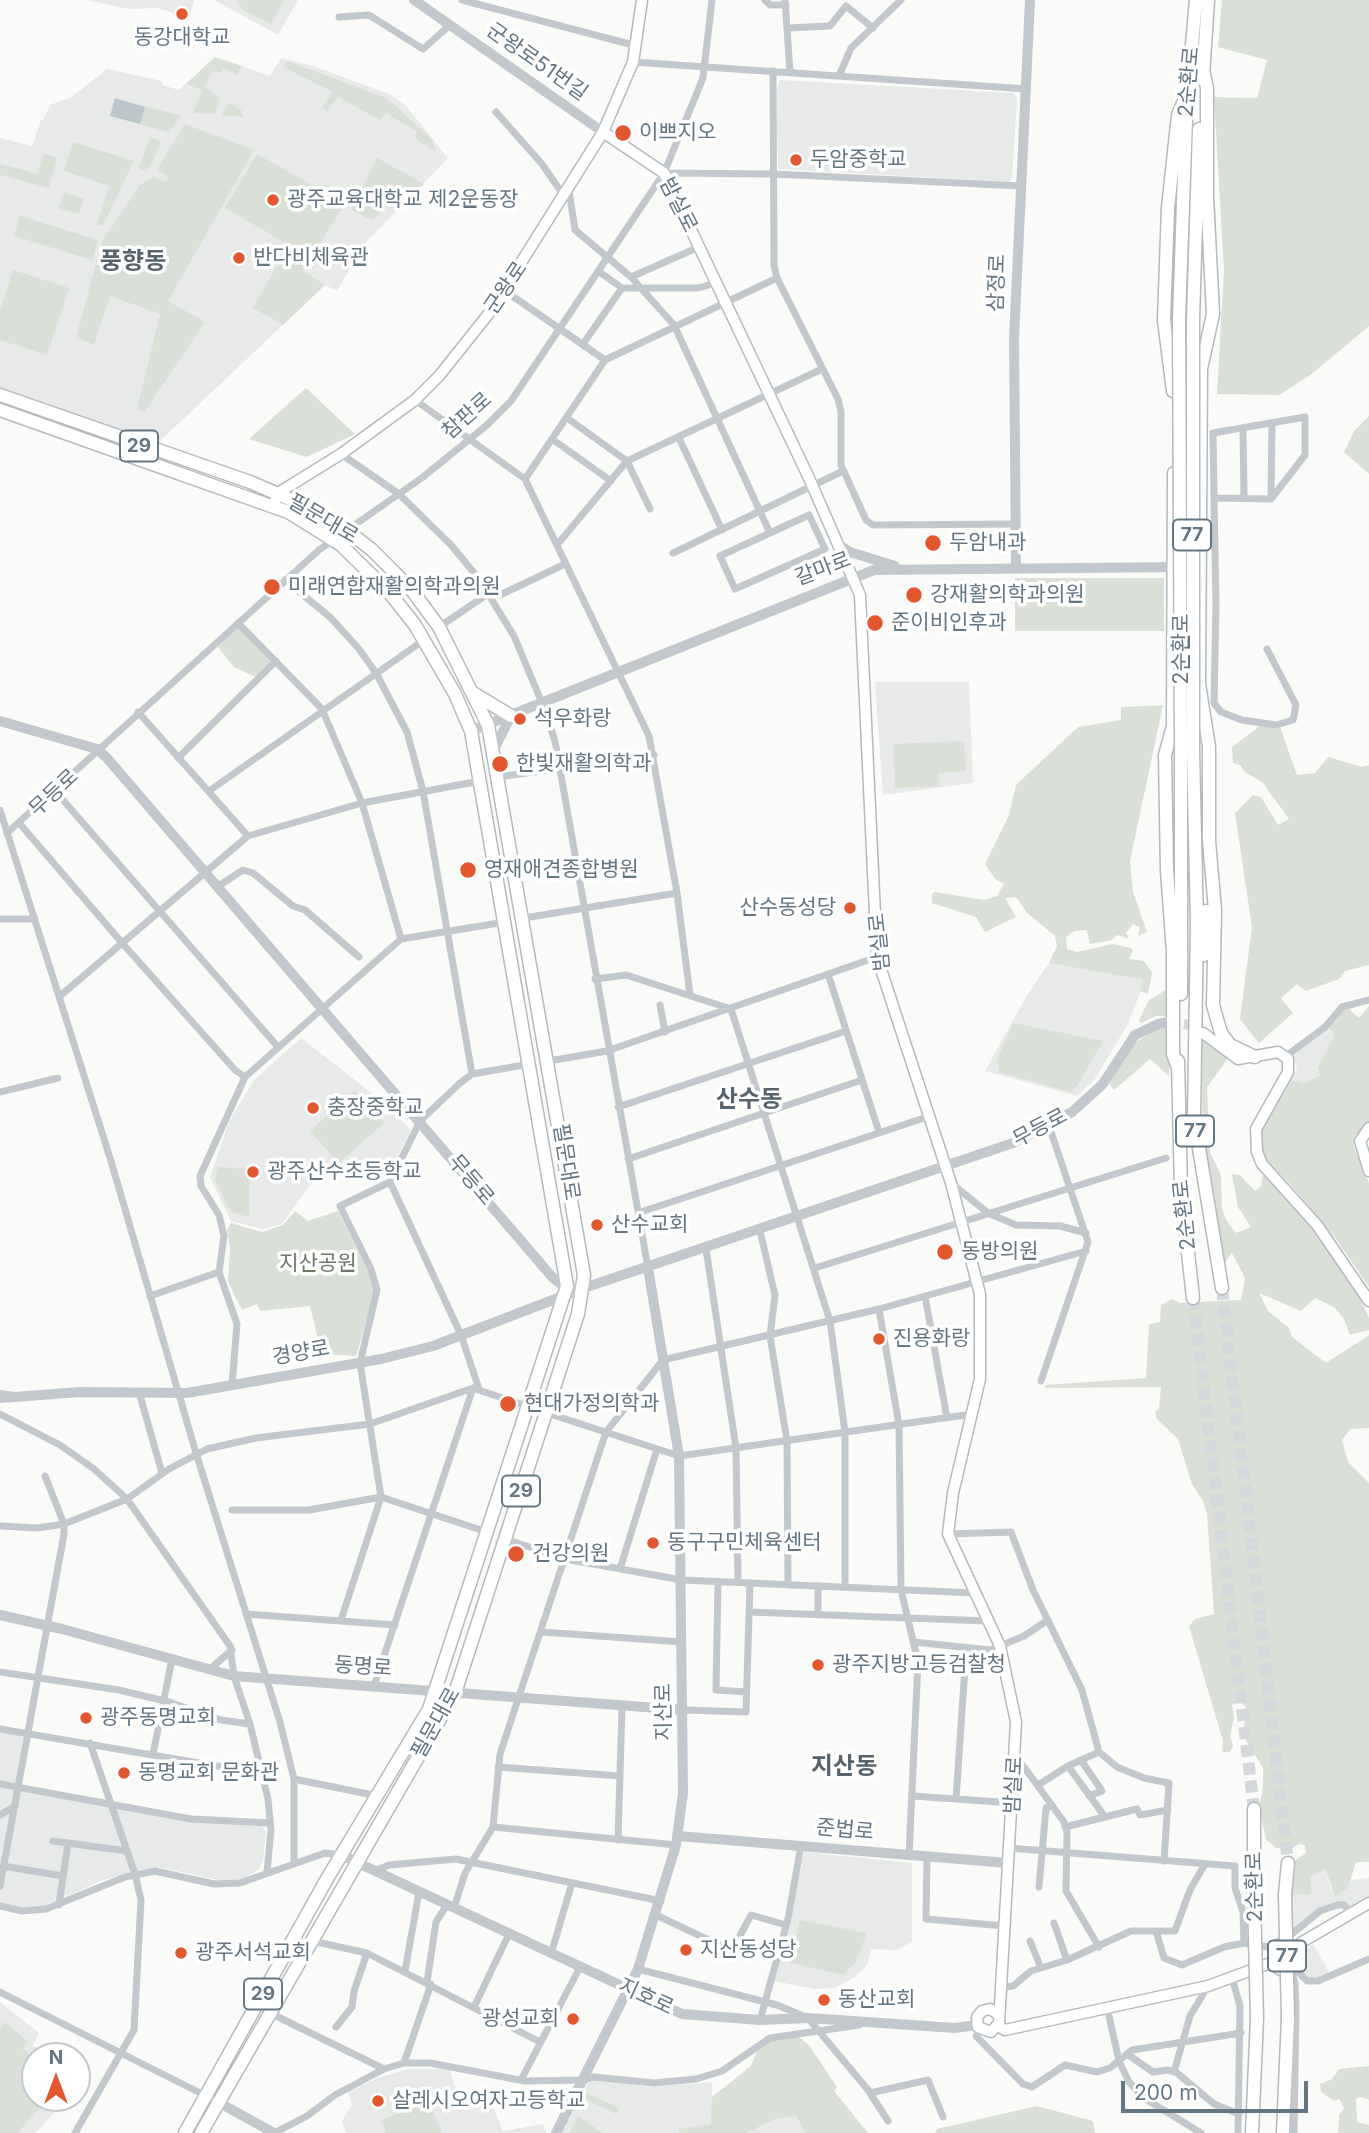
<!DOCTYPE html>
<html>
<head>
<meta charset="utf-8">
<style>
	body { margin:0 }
	#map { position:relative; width:1369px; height:2133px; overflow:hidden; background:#fafaf8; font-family:Inter,sans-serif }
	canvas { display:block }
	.north { position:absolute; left:21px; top:2042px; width:70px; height:70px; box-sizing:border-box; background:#fff; border:2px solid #c1c8cd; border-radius:50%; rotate:0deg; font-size:19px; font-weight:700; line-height:28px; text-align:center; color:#657683 }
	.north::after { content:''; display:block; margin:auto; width:24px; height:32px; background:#e4572e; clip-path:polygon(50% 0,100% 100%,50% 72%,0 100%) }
	.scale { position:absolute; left:1121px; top:2081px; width:187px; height:32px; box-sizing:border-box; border:4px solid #657683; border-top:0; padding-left:9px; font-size:21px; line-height:24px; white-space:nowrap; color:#657683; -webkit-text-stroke:5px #fff; paint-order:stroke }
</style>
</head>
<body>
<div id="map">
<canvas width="1369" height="2133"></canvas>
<div class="north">N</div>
<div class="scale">200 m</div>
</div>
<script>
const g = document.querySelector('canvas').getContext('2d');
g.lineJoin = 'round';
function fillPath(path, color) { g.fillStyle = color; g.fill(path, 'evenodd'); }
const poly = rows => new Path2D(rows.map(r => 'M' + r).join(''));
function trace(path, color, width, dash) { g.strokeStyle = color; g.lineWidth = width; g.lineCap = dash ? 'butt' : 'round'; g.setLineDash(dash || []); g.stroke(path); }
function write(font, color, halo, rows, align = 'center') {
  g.font = font + ' Inter,"Noto Sans KR",sans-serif'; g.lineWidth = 7; g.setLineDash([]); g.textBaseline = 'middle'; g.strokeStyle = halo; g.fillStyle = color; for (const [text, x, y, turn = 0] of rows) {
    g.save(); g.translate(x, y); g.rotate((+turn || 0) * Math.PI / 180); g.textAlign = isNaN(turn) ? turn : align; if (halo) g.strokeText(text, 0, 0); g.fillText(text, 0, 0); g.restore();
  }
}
fillPath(poly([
	[87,0,194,0,189,18,158,8,129,9],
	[214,0,298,0,278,35],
	[215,57,270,76,281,58,313,66,389,94,406,106,448,158,366,242,337,291,325,285,159,442,0,389,0,138,32,146,41,120,43,120,50,105,73,96,107,69,162,81,162,85,179,90],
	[780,80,1013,93,1017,98,1012,178,1010,182,778,169,776,92],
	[875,682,969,682,973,783,883,795],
	[1049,963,1145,980,1128,1024,1095,1079,1077,1096,985,1071,1026,997],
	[1329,1027,1334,1033,1333,1039,1317,1067,1320,1075,1305,1083,1291,1080,1297,1069,1292,1054],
	[301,1038,373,1094,411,1130,391,1170,379,1164,322,1168,282,1224,263,1229,231,1221,210,1177,229,1122,254,1080],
	[0,1731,23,1737,14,1789,262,1826,266,1831,263,1861,259,1869,245,1878,229,1882,162,1868,141,1869,103,1880,44,1906,21,1909,5,1904,0,1910],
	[804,1852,912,1863,912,1942,897,1950,871,1949,867,1965,855,1977,834,1988,815,1989,774,1981,788,1933],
	[1325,1869,1331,1889,1348,1888,1351,1880,1369,1878,1369,1900,1353,1909,1347,1905,1324,1911,1307,1927,1291,1937,1291,1895,1312,1894,1310,1877],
	[1313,1944,1329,1972,1316,1979,1306,1979,1298,1967,1299,1955],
	[0,2002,39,2033,33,2045,46,2056,35,2056,35,2098,67,2098,36,2133,0,2133],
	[408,2069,449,2069,462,2105,488,2095,503,2131,543,2124,546,2133,346,2133,342,2121,352,2105,348,2092,375,2079],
	[600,2080,650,2087,712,2082,712,2124,679,2129,679,2133,561,2133,588,2083],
	[797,2116,806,2133,746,2133,776,2119]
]), '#e8e9e9');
fillPath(poly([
	[236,0,284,0,271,24,243,10],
	[1222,0,1369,0,1369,326,1309,376,1279,395,1217,394,1224,270,1214,97,1257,98,1267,60,1218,47],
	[215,57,242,66,237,75,223,68,220,73,213,71,204,87,220,98,216,111,214,114,193,113,202,90,186,84],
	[287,61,387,98,433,141,435,152,415,138,417,132,386,113,380,120,338,97,327,111,322,107,333,92,283,67],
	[229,103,241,110,244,117,222,115],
	[145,106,181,116,169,132,139,124],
	[185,124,254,150,168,301,205,322,144,412,137,409,160,314,110,296,94,344,76,338,102,241,141,184,153,177,166,182,169,178,157,169],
	[150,137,161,141,151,166,144,170,139,168],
	[73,142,134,161,103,225,97,225,109,186,64,171],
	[43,154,57,157,49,188,0,175,0,164,38,174],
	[257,154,321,190,325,184,349,197,303,271,325,285,283,325,253,308,289,245,225,208],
	[377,158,424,184,414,193,407,189,372,220,351,210],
	[64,193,84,199,79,214,58,208],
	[20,216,98,240,92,260,14,236],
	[13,270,69,288,47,355,0,340,0,311],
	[306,388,355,434,307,457,249,439],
	[1369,416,1369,474,1344,452,1354,431],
	[1015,578,1164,578,1164,631,1015,631],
	[238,627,271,662,256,677,234,667,218,647],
	[1163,705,1130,861,1133,892,1147,932,1138,936,1140,927,1133,924,1126,933,1129,939,1117,935,1112,940,1090,944,1087,930,1074,931,1066,937,1067,949,1077,952,1113,944,1131,948,1133,950,1129,959,1144,961,1152,973,1148,994,1140,991,1144,980,1049,963,1057,946,1055,936,1027,913,1016,897,1005,898,1016,917,985,932,976,917,932,903,932,894,935,892,984,900,997,896,1004,884,995,879,985,864,1009,815,1016,785,1078,727,1121,720,1121,707],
	[1261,725,1280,727,1297,775,1315,773,1328,757,1362,767,1369,765,1369,965,1345,971,1339,979,1306,991,1297,984,1281,998,1293,1013,1259,1043,1240,1019,1252,927,1235,813,1253,795,1261,797,1278,825,1289,819,1262,782,1245,772,1240,765,1233,763,1232,747],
	[964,741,966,771,939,773,939,786,895,788,893,744],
	[1169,988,1170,1016,1156,1016,1141,1023,1139,1020,1149,1000],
	[1369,1006,1369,1124,1354,1136,1354,1147,1369,1183,1369,1287,1336,1239,1289,1183,1262,1157,1261,1130,1291,1080,1305,1083,1320,1075,1317,1068,1333,1038,1334,1033,1329,1027,1342,1011,1348,1008,1359,1018],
	[1013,1023,1103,1041,1077,1086,1070,1092,999,1072,997,1060],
	[1159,1026,1170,1026,1169,1076,1150,1059,1114,1090,1109,1084,1131,1046],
	[1201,1037,1222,1051,1227,1060,1207,1087,1210,1152,1221,1175,1222,1208,1226,1220,1236,1233,1251,1227,1238,1207,1232,1174,1240,1175,1255,1191,1261,1186,1264,1171,1304,1214,1352,1282,1369,1318,1369,1330,1350,1335,1343,1317,1334,1307,1315,1298,1301,1311,1259,1293,1268,1311,1289,1328,1292,1337,1326,1363,1369,1335,1369,1428,1350,1429,1342,1440,1348,1462,1369,1483,1369,1862,1356,1862,1348,1888,1335,1896,1325,1869,1310,1877,1312,1894,1291,1895,1294,1861,1306,1853,1305,1845,1299,1844,1290,1850,1276,1848,1266,1839,1259,1807,1263,1788,1263,1768,1243,1736,1246,1707,1239,1701,1232,1705,1234,1718,1230,1736,1233,1746,1230,1752,1222,1752,1223,1741,1189,1626,1195,1619,1214,1614,1207,1514,1203,1501,1192,1484,1178,1439,1157,1419,1155,1412,1159,1409,1161,1387,1045,1388,1045,1385,1146,1378,1149,1324,1160,1322,1161,1305,1172,1299,1180,1303,1241,1300,1245,1278,1232,1253,1223,1265,1203,1135],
	[355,1090,384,1123,339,1163,310,1131],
	[218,1167,250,1169,249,1217,231,1212,215,1180],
	[295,1211,308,1221,338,1211,370,1275,375,1292,356,1356,327,1354,319,1343,310,1306,260,1311,257,1304,242,1310,228,1282,230,1247,227,1230,231,1223,262,1232,283,1225],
	[800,1920,867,1933,856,1961,844,1975,791,1963],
	[5,2022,28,2042,23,2049,35,2060,35,2098,49,2098,17,2133,0,2133,0,2028],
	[799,2037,809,2045,837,2087,834,2091,868,2133,806,2133,796,2116,776,2119,746,2133,679,2133,679,2129,711,2124,712,2097,751,2066,759,2046,781,2038],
	[1369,2066,1369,2100,1361,2097,1356,2099,1357,2122,1369,2125,1369,2133,1338,2133,1339,2115,1344,2108,1339,2099,1334,2101,1321,2092,1320,2084,1332,2079,1339,2069],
	[584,2092,619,2108,617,2114,594,2104,583,2096],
	[429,2102,442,2133,386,2133,381,2120],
	[1037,2106,1093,2121,1095,2133,935,2133,937,2129],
	[578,2116,603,2133,569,2133]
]), '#dadfd7');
fillPath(poly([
	[115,98,145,107,140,124,110,116]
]), '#bbc7cb');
trace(poly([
	[1169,1022,1191,1025,1201,1031]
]), '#d5d9db', 10, [10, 5]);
trace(poly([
	[1222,1288,1288,1863],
	[1193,1298,1254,1809]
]), '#d5d9db', 12, [12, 6]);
const secondary = poly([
	[603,132,664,173,809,478,860,595,877,957,951,1183,980,1294,980,1379,953,1493,948,1534,1000,1646,1016,1722,999,2023,991,2032,978,2027,977,2017,982,2011,990,2009,998,2014],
	[274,505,278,493,341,454,415,400,439,376,490,312,603,132,633,62,642,0],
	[1203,1033,1238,1059,1278,1052,1288,1059,1288,1072,1256,1129,1257,1152,1262,1164,1317,1225,1369,1301],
	[1369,1128,1360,1141,1369,1171],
	'1276 1962a9 9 0 1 1 18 0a9 9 0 1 1-18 0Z',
	[1292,1955,1302,1942,1369,1903],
	[998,2026,1005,2030,1208,1986,1276,1961]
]);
const primary = poly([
	[0,395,250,482,294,501,345,529,372,550,411,589,439,627,488,725,584,1275,578,1314,455,1693,201,2133],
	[0,410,288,512,341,545,389,592,415,625,455,694,471,731,567,1286,429,1709,328,1877,185,2133],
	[473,693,511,716]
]);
const trunk = poly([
	[1203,70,1207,88,1207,196,1213,314,1201,369,1199,684,1209,747,1209,841,1215,910,1213,1005,1221,1033,1230,1045,1255,1057],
	[1203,76,1208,0],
	[1187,101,1196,0],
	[1179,318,1186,119],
	[1193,318,1199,129],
	[1173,391,1164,320,1168,208,1178,115,1187,94],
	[1174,473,1173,726,1165,755,1167,871,1173,952,1173,1054,1178,1068],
	[1186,491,1187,554],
	[1193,751,1197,923,1194,1118,1222,1288],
	[1204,955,1206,911],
	[1181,994,1181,750],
	[1178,1061,1181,1189,1193,1298],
	[1285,1895,1288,1863],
	[1254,1897,1254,1809],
	[1252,2133,1257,2018],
	[1283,2133,1288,2017]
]);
trace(secondary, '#b3babf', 13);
trace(primary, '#b5babe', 15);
trace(trunk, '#b4b9bd', 15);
trace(poly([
	[462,0,637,46],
	[765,0,770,5,786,5],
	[785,0,790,72],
	[339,17,369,15,423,49,450,25],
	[787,28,830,26,846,6,873,28],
	[633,62,1027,89],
	[773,71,774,265,777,278,838,399,841,411,841,465,866,520,873,525,1016,524],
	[839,76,851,48,901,0],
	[496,112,542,164,564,196],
	[664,173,774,174,1021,186],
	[569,190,575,230,631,277,674,325,770,533],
	[598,271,622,288,698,288,716,283],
	[631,277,699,247],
	[505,291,605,360],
	[583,344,622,288],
	[415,400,525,479,649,736,677,893,690,995],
	[567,418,627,461,650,509],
	[1243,428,1244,497],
	[679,438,722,530],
	[552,439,611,481],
	[341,454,399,494,452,546,479,579,514,636,542,703,555,741,648,1268],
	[525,479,605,360,777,278],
	[1214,498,1271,499,1305,455,1305,417,1213,433,1214,498,1216,604,1214,703,1221,712,1242,720,1276,725,1293,720,1296,705,1267,649],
	[1271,498,1272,423],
	[809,515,825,549,735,589,720,556,809,515],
	[557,545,627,461,822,369],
	[673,553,843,471],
	[285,580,331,618,359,649,376,673,407,732,423,791,472,1074],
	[238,623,322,709,362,803,401,939],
	[439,627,489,593,500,595,565,564],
	[138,712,248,836],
	[178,758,276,661],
	[498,777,654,755],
	[209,791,424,640],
	[56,792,278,1047],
	[0,810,111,1161,196,1453,280,1722,294,1779,294,1863],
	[20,824,123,944,235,1070,245,1077],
	[7,833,319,550,423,477,487,425,511,401,664,173,703,78,712,0],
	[217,887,243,870,253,873,293,906,305,910,359,957],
	[524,918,677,893],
	[0,919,35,919],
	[829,977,879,1132],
	[595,979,626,975,731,1009,830,1321,845,1432,845,1587],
	[60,996,248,836,362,803,480,781],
	[660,1005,665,1032],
	[1286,1056,1325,1027,1342,1007,1369,1000],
	[549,1061,607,1051,877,957],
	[0,1092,58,1078],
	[618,1107,846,1031],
	[628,1159,862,1080],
	[390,1182,461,1335,479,1389],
	[390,1182,420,1121,459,1084,472,1074,530,1064],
	[951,1183,988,1213,1016,1225,1060,1226,1086,1233],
	[638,1213,930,1116],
	[760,1231,775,1295,770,1336,787,1441,788,1585],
	[706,1249,736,1448,738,1582],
	[815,1268,1166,1158],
	[150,1296,219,1272],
	[925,1296,947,1418],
	[879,1309,899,1425,901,1590,918,1662,909,1855],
	[1041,1381,1088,1242,1049,1126],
	[232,1385,237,1324,219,1272,224,1236,219,1215,201,1186,200,1176,245,1077,401,939,505,922],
	[139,1392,162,1473],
	[547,1413,679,1456,972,1414],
	[0,1414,60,1445,94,1469,127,1499,230,1646,234,1676,250,1724,268,1799,271,1830,267,1872],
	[232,1510,309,1510,381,1497,487,1532],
	[0,1526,37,1528,64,1524,127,1499,169,1469,207,1449,256,1438,370,1424,473,1388,529,1407],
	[948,1534,1011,1532,1033,1590,1082,1690,1099,1752],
	[505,1539,565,1559,682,1580,974,1593],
	[620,1569,657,1449],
	[718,1581,716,1690,746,1692],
	[818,1586,818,1614],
	[749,1612,987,1621],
	[246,1614,395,1625],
	[341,1620,381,1497,360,1363,377,1290,371,1269,340,1206,390,1182],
	[542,1632,682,1642],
	[914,1642,990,1650,1024,1636,1048,1620],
	[918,1662,1007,1669],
	[209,1670,232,1650],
	[0,1672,119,1690,169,1702,221,1720,250,1724],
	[374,1686,473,1388],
	[684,1710,746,1712,750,1583],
	[0,1729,263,1774],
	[1099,1752,1117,1767,1144,1778,1169,1783,1164,1861],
	[153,1754,172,1659],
	[1016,1756,1064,1822,1067,1832,1066,1891,1099,1947],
	[1081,1760,1102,1791,1089,1796],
	[1068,1766,1105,1817],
	[498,1767,620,1776],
	[294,1779,378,1796],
	[0,1784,191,1819,270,1823],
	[1038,1785,1068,1766,1099,1752],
	[913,1796,1013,1803],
	[956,1799,965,1667],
	[0,1815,15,1806],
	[493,1827,676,1845],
	[1065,1827,1137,1809,1140,1815,1168,1810],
	[618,1840,622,1707],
	[53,1841,127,1851],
	[1009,1848,1235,1866,1235,1888,1243,1912,1244,1943],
	[927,1856,926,1919,1004,1926],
	[3,1866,63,1876],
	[375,1871,389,1865,456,1859,661,1901],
	[0,1886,64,1534,64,1524,45,1476],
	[1039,1887,1046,1808,1052,1805],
	[59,1905,68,1843],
	[0,1906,22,1911,46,1909,125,1877,155,1871,214,1884,240,1883,325,1853,341,1855],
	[454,1908,465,1873,493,1827,500,1754,606,1432,663,1360,879,1309,1086,1251],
	[656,1915,732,1951,751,1915,786,1925],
	[1054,1923,1067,1960],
	[1156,1931,1164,1958,1182,1965,1224,1947,1244,1943,1268,1947,1293,1933,1320,1911,1337,1905,1344,1905,1351,1913],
	[312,1941,367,1953,540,2042],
	[1030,1941,1041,1968],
	[551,1954,572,1883],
	[1293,1967,1307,1981,1318,1981,1369,1959],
	[638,1969,777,2005,808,2018,868,2090,888,2121],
	[1291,1970,1295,1983,1296,2007,1294,2133],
	[405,1971,419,1892],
	[1232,1978,1240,2006,1238,2133],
	[427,1982,436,1922,447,1905],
	[1000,1988,1013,1986,1031,1971,1067,1960,1131,1931,1175,1931,1190,1890,1205,1864],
	[0,1992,218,2102],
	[474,2007,509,1934],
	[1107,2007,1119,2061,1129,2082,1144,2098,1201,2133],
	[270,2013,384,2069],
	[760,2020,788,1919,801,1845],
	[336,2027,352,2007,354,1991,367,1953],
	[981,2030,976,2036,1023,2084,1032,2087,1065,2065,1097,2072,1110,2068,1132,2050,1241,2033],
	[1127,2054,1153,2072,1168,2070,1177,2073,1214,2104,1239,2114],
	[404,2063,431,1984],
	[1174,2072,1190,2016,1208,1986],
	[521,2080,580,1967],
	[870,2093,928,2080,943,2117],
	[75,2133,134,2030,141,1900,135,1874,90,1743],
	[274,2133,307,2116,335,2095,384,2069,404,2063,430,2063,525,2081,583,2080,594,2077,654,2083,696,2079,722,2071,770,2038,859,2025]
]), '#c3c8cc', 7);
trace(poly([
	[414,0,603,132],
	[839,545,850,552,895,566],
	[1016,567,1014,338,1030,0],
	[0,721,97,749,107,758,553,1278,561,1284,573,1287],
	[471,731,874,570,1181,567],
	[493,751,511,716],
	[0,1395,14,1397,0,1398],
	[14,1397,80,1392,187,1393,381,1359,433,1346,584,1288,1013,1143,1072,1112,1102,1085,1135,1035,1158,1024,1169,1022],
	[0,1615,62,1629,234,1676,684,1710],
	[678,1836,1008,1863],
	[341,1855,682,2014,760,2020,808,2018,955,2028,977,2025],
	[218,2102,274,2133],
	[556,2133,638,1969,676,1845,683,1793,679,1456,648,1268]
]), '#c3c8cc', 10);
trace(secondary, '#fff', 10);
trace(primary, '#fff', 12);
trace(trunk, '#fff', 12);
const trunkBridge = poly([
	[1179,318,1181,750],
	[1193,318,1193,751],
	[1285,1895,1288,2017],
	[1254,1897,1257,2018]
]);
trace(trunkBridge, '#b4b9bd', 15, []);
trace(trunkBridge, '#fff', 12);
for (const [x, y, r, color] of [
	[182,14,7,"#e4572e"],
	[623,133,9,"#e4572e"],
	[796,160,7,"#e4572e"],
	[273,200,7,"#e4572e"],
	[239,258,7,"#e4572e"],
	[933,543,9,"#e4572e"],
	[272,587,9,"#e4572e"],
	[914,595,9,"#e4572e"],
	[875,623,9,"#e4572e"],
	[520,719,7,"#e4572e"],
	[500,764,9,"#e4572e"],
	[468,870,9,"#e4572e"],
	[850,908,7,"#e4572e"],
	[313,1108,7,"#e4572e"],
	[253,1172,7,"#e4572e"],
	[597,1225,7,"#e4572e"],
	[945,1252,9,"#e4572e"],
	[879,1339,7,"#e4572e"],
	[508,1404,9,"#e4572e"],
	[653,1543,7,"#e4572e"],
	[516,1554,9,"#e4572e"],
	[818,1665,7,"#e4572e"],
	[86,1718,7,"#e4572e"],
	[124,1773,7,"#e4572e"],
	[686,1950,7,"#e4572e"],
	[181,1953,7,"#e4572e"],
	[824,2000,7,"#e4572e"],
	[573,2019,7,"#e4572e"],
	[378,2101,7,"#e4572e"]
]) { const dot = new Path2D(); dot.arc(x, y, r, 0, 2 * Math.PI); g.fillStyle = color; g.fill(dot); trace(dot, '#fff', 2.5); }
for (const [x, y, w] of [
	[139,446,38],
	[1192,535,38],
	[1195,1131,38],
	[521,1491,38],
	[1287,1956,38],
	[263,1994,38]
]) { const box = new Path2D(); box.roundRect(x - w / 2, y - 15.5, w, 31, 5); g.fillStyle = '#fff'; g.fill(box); trace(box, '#657683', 2); }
write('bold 19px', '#657683', null, [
	["29",139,446],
	["77",1192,535],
	["77",1195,1131],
	["29",521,1491],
	["77",1287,1956],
	["29",263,1994]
]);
write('21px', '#657683', '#fff', [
	["동강대학교",182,38,"center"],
	["이쁘지오",639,133],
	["두암중학교",810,160],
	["광주교육대학교 제2운동장",287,200],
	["반다비체육관",253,258],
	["두암내과",949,543],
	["미래연합재활의학과의원",288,587],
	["강재활의학과의원",930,595],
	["준이비인후과",891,623],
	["석우화랑",534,719],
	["한빛재활의학과",516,764],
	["영재애견종합병원",484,870],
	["산수동성당",836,908,"right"],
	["충장중학교",327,1108],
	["광주산수초등학교",267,1172],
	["산수교회",611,1225],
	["동방의원",961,1252],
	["진용화랑",893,1339],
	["현대가정의학과",524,1404],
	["동구구민체육센터",667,1543],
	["건강의원",532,1554],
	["광주지방고등검찰청",832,1665],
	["광주동명교회",100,1718],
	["동명교회 문화관",138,1773],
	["지산동성당",700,1950],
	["광주서석교회",195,1953],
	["동산교회",838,2000],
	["광성교회",559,2019,"right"],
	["살레시오여자고등학교",392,2101]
], 'left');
write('21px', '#657683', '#fff', [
	["군왕로51번길",537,62,35],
	["2순환로",1189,82,-85],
	["밤실로",678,205,63],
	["삼정로",997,283,-88],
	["군왕로",506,288,-56],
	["참판로",467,416,-42],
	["필문대로",323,519,30],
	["갈마로",823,569,-21],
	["2순환로",1182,649,-90],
	["무등로",54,793,-43],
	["밤실로",880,942,-96],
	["무등로",1040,1128,-28],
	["필문대로",566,1162,81],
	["무등로",471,1180,50],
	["2순환로",1185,1215,-96],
	["경양로",301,1353,-10],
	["동명로",363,1667,4],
	["지산로",664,1712,-91],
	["필문대로",436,1723,-61],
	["밤실로",1014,1785,-87],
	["준법로",845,1830,5],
	["2순환로",1255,1887,-91],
	["지호로",646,1997,25]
]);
write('21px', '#687a64', '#fff', [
	["지산공원",318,1264]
]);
write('bold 24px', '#57646e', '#fff', [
	["풍향동",133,262],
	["산수동",749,1100],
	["지산동",844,1767]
]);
</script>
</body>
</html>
